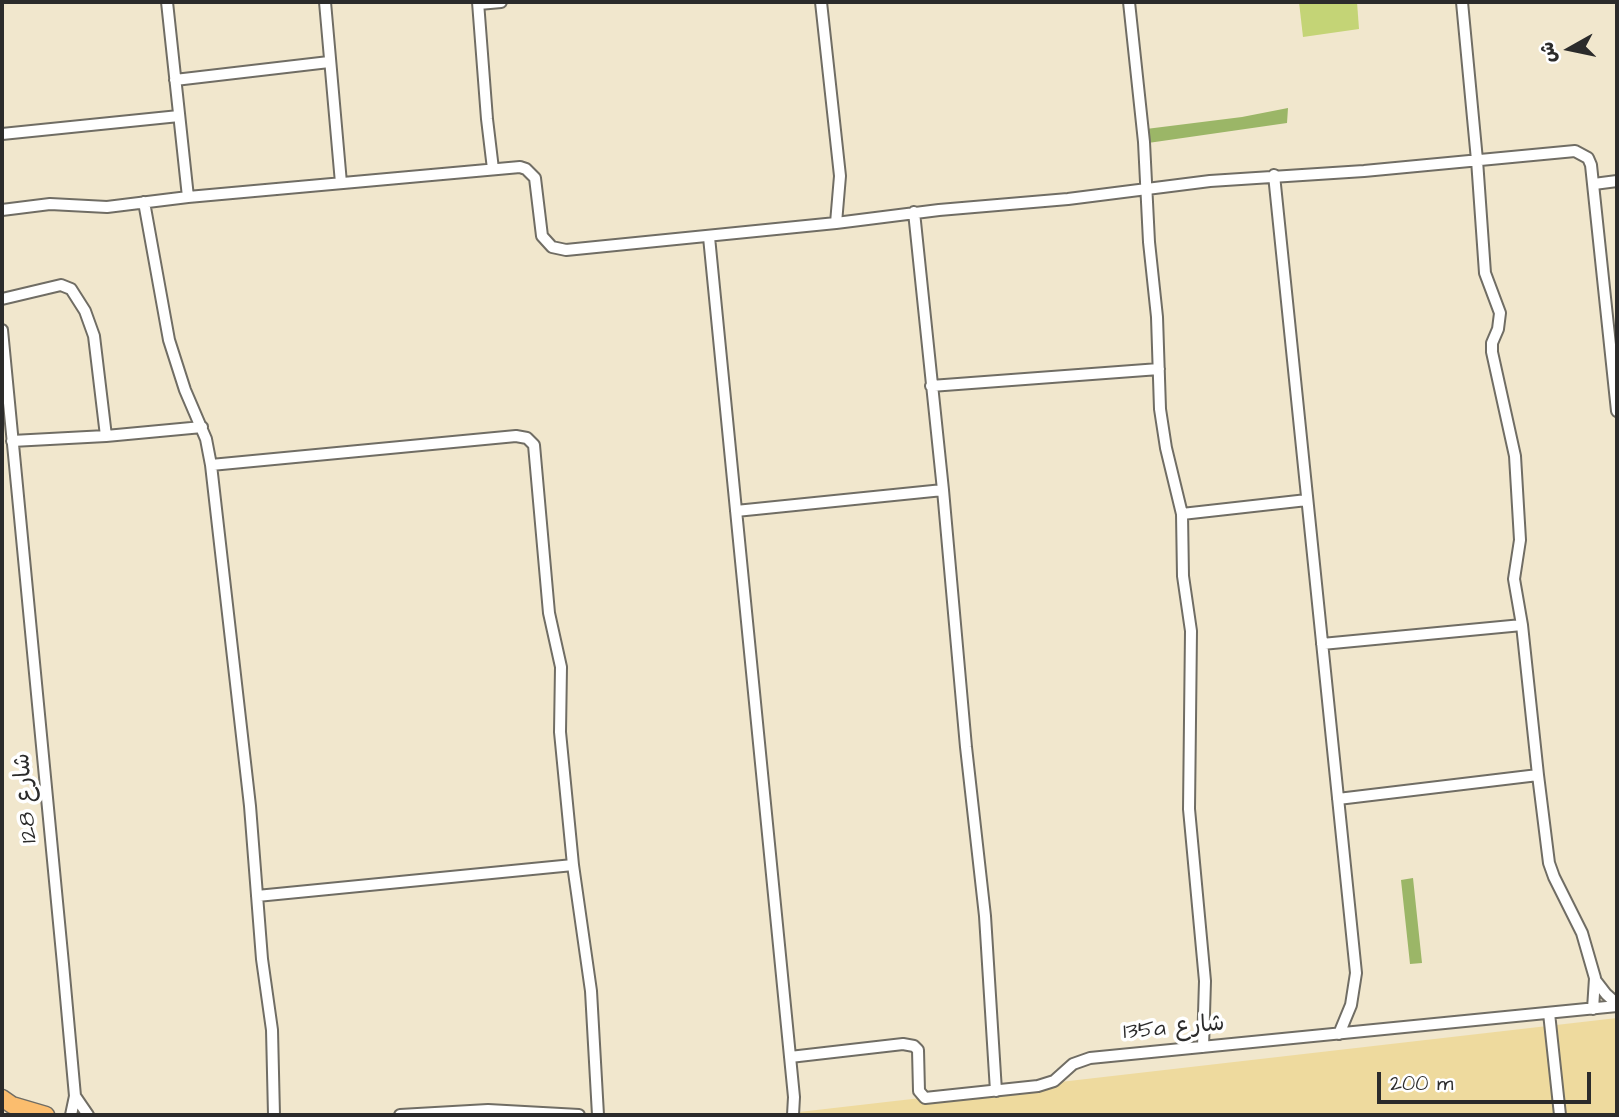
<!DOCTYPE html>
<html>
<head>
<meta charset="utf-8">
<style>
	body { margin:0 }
	#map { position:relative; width:1619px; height:1117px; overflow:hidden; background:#f1e7cd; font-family:"Architects Daughter","Playpen Sans Arabic",sans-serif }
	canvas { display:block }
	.frame { position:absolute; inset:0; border:4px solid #2b2b2b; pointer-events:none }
	.north { position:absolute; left:1535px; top:14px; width:70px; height:70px; -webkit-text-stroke:5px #fff; paint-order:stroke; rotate:261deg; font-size:19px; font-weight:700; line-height:28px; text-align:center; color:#2b2b2b }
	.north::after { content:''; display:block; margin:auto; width:24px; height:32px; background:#2b2b2b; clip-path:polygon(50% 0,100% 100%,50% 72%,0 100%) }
	.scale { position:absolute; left:1377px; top:1072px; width:214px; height:32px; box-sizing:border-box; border:4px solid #2b2b2b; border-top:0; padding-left:9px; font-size:21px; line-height:24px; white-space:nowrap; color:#2b2b2b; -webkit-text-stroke:5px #fff; paint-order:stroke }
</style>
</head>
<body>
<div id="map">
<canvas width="1619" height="1117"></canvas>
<div class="frame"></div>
<div class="north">ش</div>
<div class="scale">200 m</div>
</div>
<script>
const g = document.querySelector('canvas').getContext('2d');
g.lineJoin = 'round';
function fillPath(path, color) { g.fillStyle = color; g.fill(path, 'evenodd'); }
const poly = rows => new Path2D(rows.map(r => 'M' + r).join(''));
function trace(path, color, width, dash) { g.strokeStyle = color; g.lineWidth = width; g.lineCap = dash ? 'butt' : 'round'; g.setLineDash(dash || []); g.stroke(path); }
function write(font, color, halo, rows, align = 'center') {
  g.font = font + ' "Architects Daughter","Playpen Sans Arabic",sans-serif'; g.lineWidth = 7; g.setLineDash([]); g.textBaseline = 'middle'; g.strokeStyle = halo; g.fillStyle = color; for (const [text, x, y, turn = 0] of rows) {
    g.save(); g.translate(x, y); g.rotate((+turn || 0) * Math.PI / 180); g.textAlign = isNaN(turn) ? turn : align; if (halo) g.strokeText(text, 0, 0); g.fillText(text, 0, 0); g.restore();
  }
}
fillPath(poly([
	[1299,2,1357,2,1359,29,1303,37]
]), '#c4d476');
fillPath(poly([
	[1288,108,1287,123,1148,143,1146,129,1242,117],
	[1413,878,1422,963,1410,964,1401,880]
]), '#9bb667');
fillPath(poly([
	[1617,1018,1617,1115,773,1115]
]), '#eeda9e');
const minor = poly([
	[167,2,188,197],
	[325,2,341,183],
	[478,2,487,119,493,169],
	[821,2,840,176,836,223],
	[1129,2,1144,142,1149,242,1157,317,1160,409,1166,448,1182,514,1183,576,1191,631,1189,809,1205,981,1203,1047],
	[1462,2,1477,160,1485,273,1500,313,1498,329,1492,343,1492,352,1515,456,1520,540,1514,579,1522,625,1538,775,1549,863,1554,877,1582,933,1595,978,1593,1009],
	[479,4,501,2],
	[175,80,329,62],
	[2,134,179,116],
	[1274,175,1356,973,1351,1005,1339,1034],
	[1594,184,1617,181],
	[144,202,169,340,185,390,206,439,211,465,250,806,262,959,272,1030,274,1115],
	[2,210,50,204,107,207,188,197,520,167,526,169,535,178,542,236,552,247,566,250,836,223,939,210,1068,199,1210,181,1364,171,1575,151,1588,158,1591,165,1617,411],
	[914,212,943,490,966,747,985,916,996,1091],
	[709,237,794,1097,793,1115],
	[2,299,61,285,71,289,85,311,94,336,106,436],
	[2,330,63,964,75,1096,71,1115],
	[931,386,1159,369],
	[12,441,106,436,202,427],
	[211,465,516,436,527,438,534,445,549,613,561,667,560,732,573,865,591,991,598,1115],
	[736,511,943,490],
	[1182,514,1307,500],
	[1322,644,1522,625],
	[1338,799,1538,775],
	[257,896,573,865],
	[1596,981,1606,994,1617,1004],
	[1549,1013,1560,1115],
	[790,1057,903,1044,914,1046,918,1050,919,1091,925,1098,1038,1086,1054,1081,1073,1064,1090,1058,1617,1006],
	[75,1096,88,1115],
	[400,1115,488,1110,579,1115]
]);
const highway = poly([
	[2,1098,12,1105,46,1115]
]);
trace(minor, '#706d64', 14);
trace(highway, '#706d64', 19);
trace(minor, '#fff', 10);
trace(highway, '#fbbd6e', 16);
write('23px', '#2b2b2b', '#fff', [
	["شارع 128",27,798,-95],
	["135a شارع",1174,1029,-5]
]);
</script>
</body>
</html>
